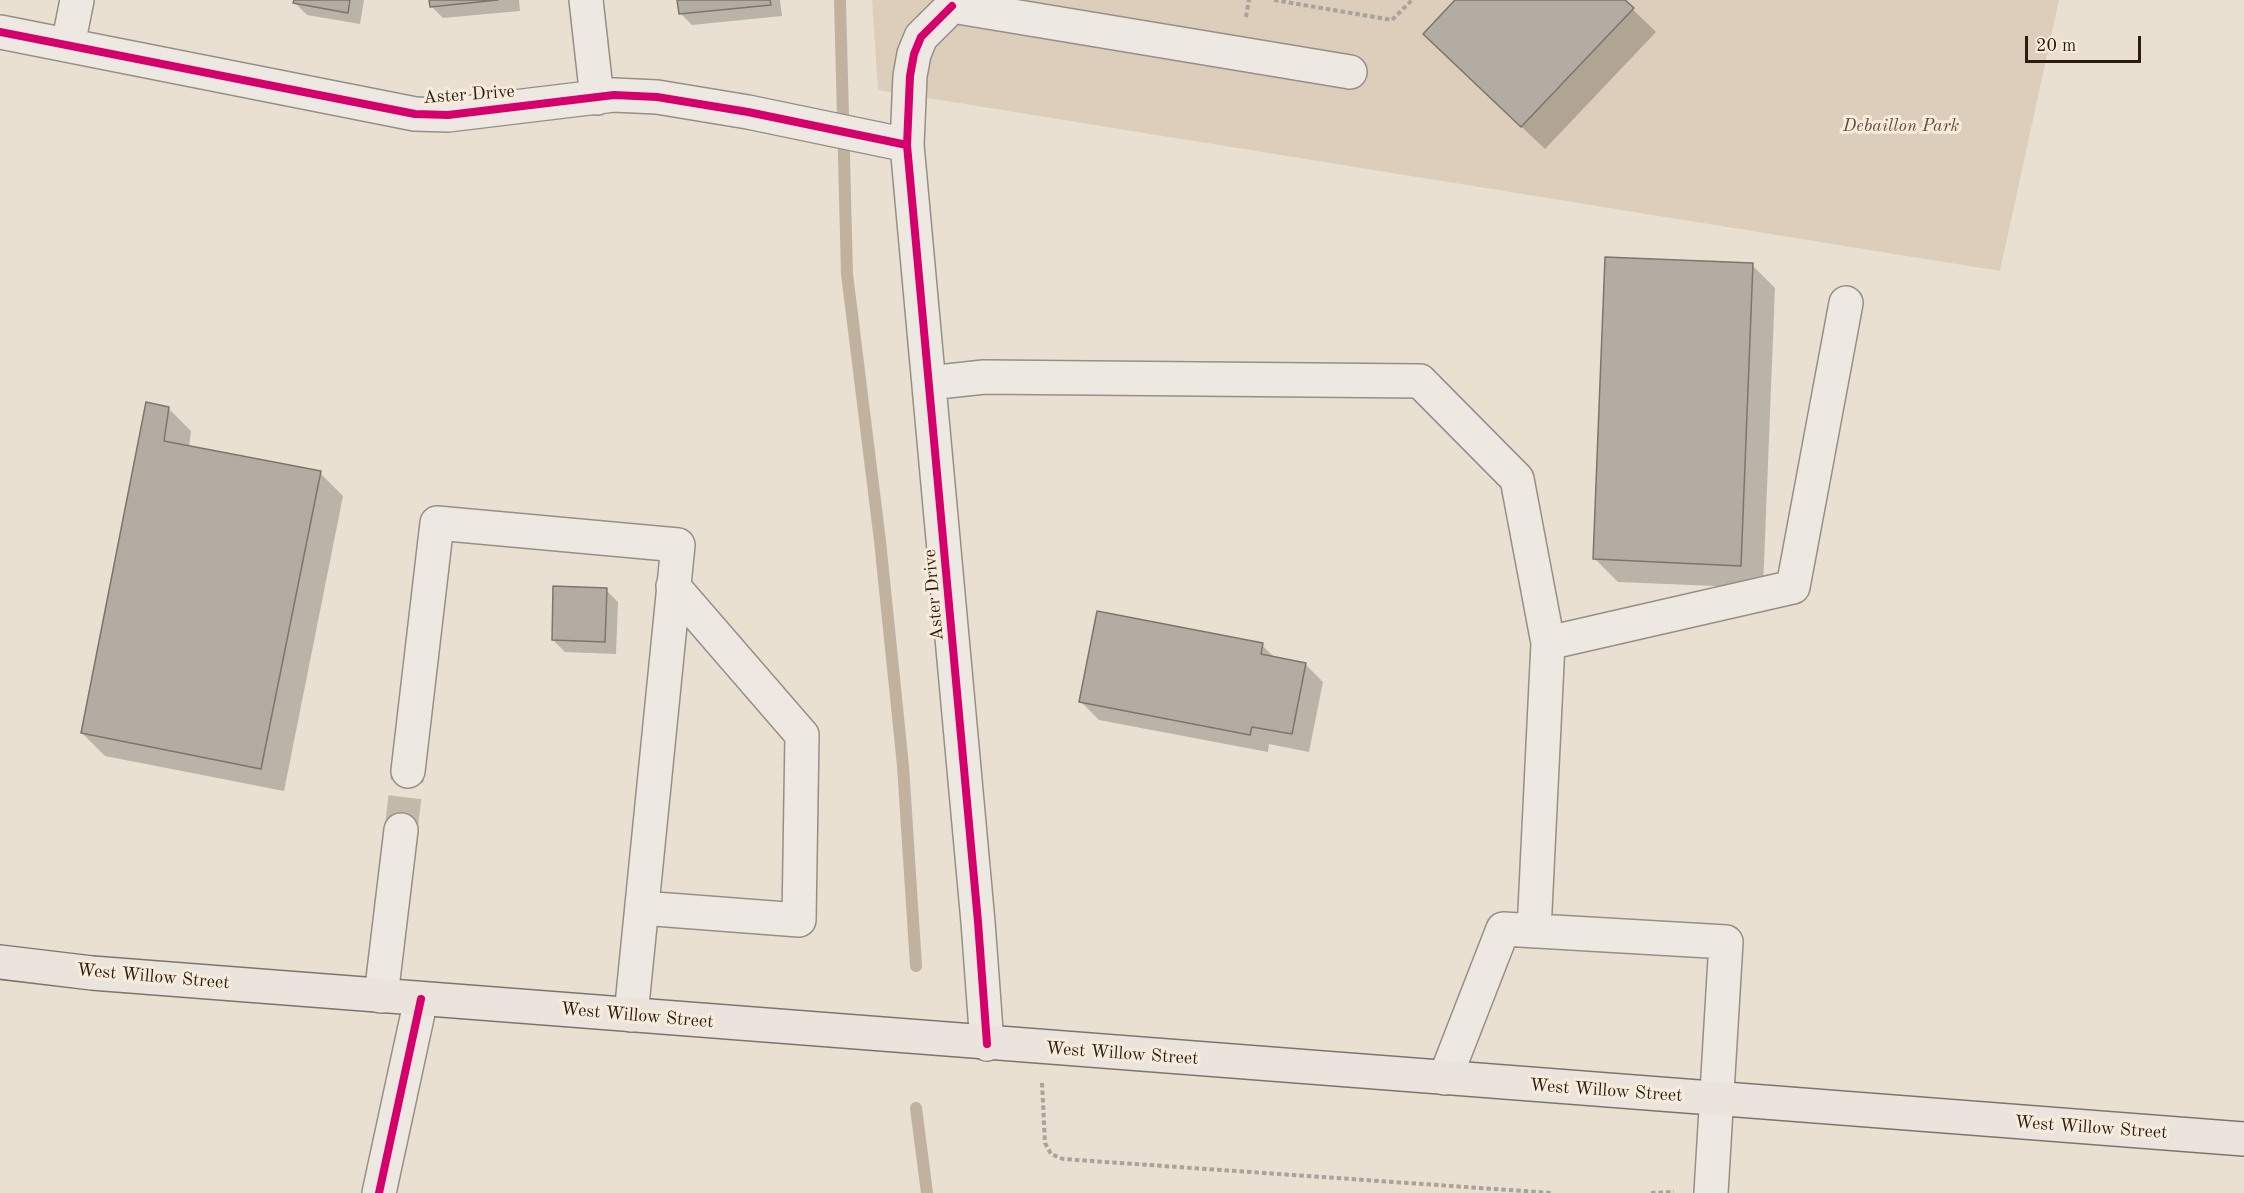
<!DOCTYPE html>
<html>
<head>
<meta charset="utf-8">
<style>
	body { margin:0 }
	#map { position:relative; width:2244px; height:1193px; overflow:hidden; background:#e9e0d2; font-family:"Old Standard TT",serif }
	canvas { display:block }
	.scale { position:absolute; left:2025px; top:36px; width:116px; height:27px; box-sizing:border-box; border:3px solid #2c1b0f; border-top:0; padding-left:8px; font-size:18px; line-height:21px; white-space:nowrap; color:#2c1b0f; -webkit-text-stroke:4px #f7ecdb; paint-order:stroke }
</style>
</head>
<body>
<div id="map">
<canvas width="2244" height="1193"></canvas>
<div class="scale">20 m</div>
</div>
<script>
const g = document.querySelector('canvas').getContext('2d');
g.lineJoin = 'round';
function fillPath(path, color) { g.fillStyle = color; g.fill(path, 'evenodd'); }
const poly = rows => new Path2D(rows.map(r => 'M' + r).join(''));
function trace(path, color, width, dash) { g.strokeStyle = color; g.lineWidth = width; g.lineCap = dash ? 'butt' : 'round'; g.setLineDash(dash || []); g.stroke(path); }
function write(font, color, halo, rows, align = 'center') {
  g.font = font + ' "Old Standard TT",serif'; g.lineWidth = 6; g.setLineDash([]); g.textBaseline = 'middle'; g.strokeStyle = halo; g.fillStyle = color; for (const [text, x, y, turn = 0] of rows) {
    g.save(); g.translate(x, y); g.rotate((+turn || 0) * Math.PI / 180); g.textAlign = isNaN(turn) ? turn : align; if (halo) g.strokeText(text, 0, 0); g.fillText(text, 0, 0); g.restore();
  }
}
fillPath(poly([
	[872,0,2059,0,2000,271,878,90]
]), '#dccebb');
fillPath(poly([
	[295,0,364,0,360,24,307,15,295,3],
	[430,0,519,0,520,11,443,18,431,6],
	[679,0,780,0,782,16,692,25,680,13],
	[1457,0,1623,0,1656,32,1545,149,1448,57],
	[1752,265,1775,288,1763,588,1618,582,1595,559],
	[168,408,191,431,189,447,320,473,343,496,284,791,105,756,82,733],
	[606,590,618,602,616,654,565,652,553,640],
	[1262,645,1276,659,1305,664,1323,682,1309,752,1269,744,1268,752,1099,720,1081,702]
]), '#0003');
trace(poly([
	[840,0,847,274,880,541,903,766,916,966],
	[916,1108,927,1193]
]), '#c0b29f', 12);
const building = poly([
	[294,0,350,0,348,13,293,3,294,0],
	[429,0,498,0,430,7,429,0],
	[677,0,770,0,771,5,679,14,677,0],
	[1455,0,1625,0,1634,8,1521,127,1423,34,1455,0],
	[1605,257,1753,263,1741,566,1593,559,1605,257],
	[146,402,169,407,164,441,321,471,261,769,81,733,146,402],
	[553,586,607,588,605,642,552,640,553,586],
	[1097,611,1263,643,1261,654,1306,663,1292,734,1252,727,1250,735,1079,702,1097,611]
]);
fillPath(building, '#b3aca2');
trace(building, '#7c756c', 1.5);
trace(poly([
	[401,830,408,771]
]), '#c3b9ab', 33, [33, 16]);
const minor = poly([
	[586,0,597,98],
	[0,32,415,114,448,115,614,95,657,97,748,112,907,145],
	[68,45,77,0],
	[929,383,984,377,1420,381,1517,479,1548,643,1534,931],
	[1548,643,1793,587,1846,303],
	[408,771,437,523,678,545,631,1015],
	[642,908,799,920,802,735,673,586],
	[381,996,401,830],
	[987,1044,978,922,907,145,910,76,914,54,921,37,952,6,1350,72],
	[1445,1078,1503,929,1726,942,1711,1193],
	[379,1193,421,999]
]);
const major = poly([
	[0,962,92,973,2244,1139]
]);
trace(minor, '#968f86', 36);
trace(major, '#7c756c', 36);
trace(poly([
	[1274,0,1392,20,1412,0],
	[1246,17,1249,0],
	[1042,1083,1045,1143,1051,1154,1063,1159,1552,1193],
	[1651,1193,1674,1192]
]), '#a8a39c', 4, [4.5, 3]);
trace(minor, '#ede8e1', 33);
trace(major, '#eae4dc', 33);
trace(poly([
	[952,6,921,37,914,54,910,76,907,145,978,922,987,1044],
	[0,32,415,114,448,115,614,95,657,97,748,112,907,145],
	[379,1193,421,999]
]), '#d6006c', 8);
write('18px', '#2c1b0f', '#f7ecdb', [
	["Aster Drive",469,95,-4],
	["Aster Drive",934,595,-95],
	["West Willow Street",153,977,5],
	["West Willow Street",637,1016,5],
	["West Willow Street",1122,1054,4],
	["West Willow Street",1606,1091,4],
	["West Willow Street",2091,1128,4]
]);
write('italic 18px', '#5e4c3d', '#f7ecdb', [
	["Debaillon Park",1901,126]
]);
</script>
</body>
</html>
